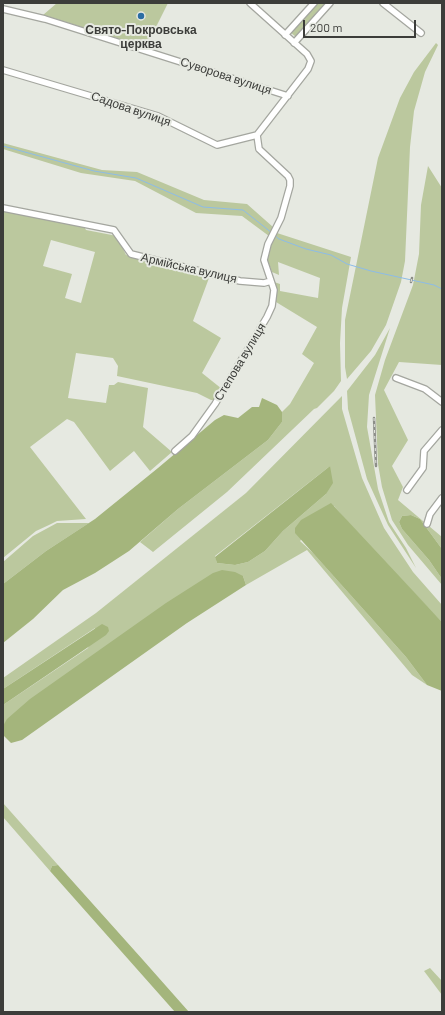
<!DOCTYPE html>
<html>
<head>
<meta charset="utf-8">
<style>
	body { margin:0 }
	#map { position:relative; width:445px; height:1015px; overflow:hidden; background:#e6e9e1; font-family:Barlow,sans-serif }
	canvas { display:block }
	.frame { position:absolute; inset:0; border:4px solid #3c3d3a; pointer-events:none }
	.scale { position:absolute; left:303px; top:20px; width:113px; height:18px; box-sizing:border-box; border:2px solid #3c3d3a; border-top:0; padding-left:5px; font-size:12px; line-height:14px; white-space:nowrap; color:#3c3d3a; -webkit-text-stroke:3px #e6e9e1; paint-order:stroke }
</style>
</head>
<body>
<div id="map">
<canvas width="445" height="1015"></canvas>
<div class="frame"></div>
<div class="scale">200 m</div>
</div>
<script>
const g = document.querySelector('canvas').getContext('2d');
g.lineJoin = 'round';
function fillPath(path, color) { g.fillStyle = color; g.fill(path, 'evenodd'); }
const poly = rows => new Path2D(rows.map(r => 'M' + r).join(''));
function trace(path, color, width, dash) { g.strokeStyle = color; g.lineWidth = width; g.lineCap = dash ? 'butt' : 'round'; g.setLineDash(dash || []); g.stroke(path); }
function write(font, color, halo, rows, align = 'center') {
  g.font = font + ' Barlow,sans-serif'; g.lineWidth = 4; g.setLineDash([]); g.textBaseline = 'middle'; g.strokeStyle = halo; g.fillStyle = color; for (const [text, x, y, turn = 0] of rows) {
    g.save(); g.translate(x, y); g.rotate((+turn || 0) * Math.PI / 180); g.textAlign = isNaN(turn) ? turn : align; if (halo) g.strokeText(text, 0, 0); g.fillText(text, 0, 0); g.restore();
  }
}
fillPath(poly([
	[57,3,168,3,146,47,43,15],
	[316,3,327,3,296,37,290,32],
	[436,43,438,45,425,72,414,111,410,147,405,261,401,282,386,325,371,351,347,379,345,367,345,320,378,158,400,98,414,72],
	[3,143,102,170,137,172,204,200,247,204,273,227,269,236,242,216,196,213,135,181,81,173,3,149],
	[428,166,442,188,442,365,399,362,384,390,408,440,392,466,403,487,398,500,442,537,442,549,420,519,411,515,402,516,399,522,402,529,429,560,442,579,442,585,408,545,392,520,382,487,378,464,375,395,385,360,413,285,419,254,421,205],
	[3,208,83,224,86,230,117,236,126,255,209,274,209,278,193,321,221,338,202,373,222,389,214,400,211,400,197,393,117,376,118,366,113,358,76,353,68,398,106,403,109,385,114,385,118,382,148,388,143,427,172,452,150,471,134,451,110,471,74,422,67,419,30,447,86,519,57,521,49,525,36,531,3,558],
	[51,240,95,252,81,303,65,298,72,274,43,266],
	[277,233,351,257,342,308,340,343,341,381,334,391,317,408,314,409,227,492,153,552,140,542,178,509,268,440,282,422,282,412,290,404,314,363,302,354,317,327,276,302,274,282,280,284,280,291,318,298,320,278,278,262,279,275,272,272,267,259,271,242],
	[390,328,369,395,367,427,378,489,389,522,406,548,416,568,388,525,367,479,348,409,347,391,375,355],
	[342,396,342,409,362,478,384,528,413,572,442,605,442,622,367,544,334,506,300,541,313,553,406,657,427,685,412,675,307,550,246,585,243,576,3,726,3,705,88,648,95,628,3,689,3,678,96,613,246,493],
	[330,466,326,494,283,531,265,551,248,562,235,565,217,563,215,556],
	[57,523,89,523,46,551,3,584,3,562,33,536],
	[3,803,58,865,52,866,50,871,3,817],
	[430,968,442,981,442,995,424,971]
]), '#bbc89e');
fillPath(poly([
	[262,398,277,405,282,412,282,422,268,440,178,509,129,551,95,573,63,590,33,619,3,643,3,584,46,551,95,519,158,468,215,420,224,415,238,418,252,407,259,407],
	[330,466,333,483,326,494,283,531,265,551,248,562,235,565,217,563,215,557],
	[331,503,442,622,442,691,427,685,406,657,295,533,295,528,301,520],
	[411,515,420,519,442,549,442,579,429,560,402,529,399,522,402,516],
	[222,570,235,572,243,576,246,585,187,623,22,740,11,743,3,735,3,726,7,719,30,699,166,603,213,573],
	[102,624,108,627,109,631,106,635,3,705,3,689],
	[58,865,143,960,189,1012,175,1012,50,871,52,866]
]), '#a4b57c');
trace(poly([
	[3,146,94,171,136,178,203,207,243,210,272,233],
	[274,235,279,239,306,249,331,255,347,264,371,271,434,285,442,289]
]), '#8dbce7', 1);
const minor = poly([
	[383,3,421,33],
	[3,9,45,19,288,96],
	[285,35,314,3],
	[294,43,330,3],
	[3,70,158,116,217,145,257,135],
	[3,208,114,230,131,254,240,281,264,283,271,281],
	[396,378,425,389,442,402],
	[175,451,192,436,215,404,267,317,272,306,274,290,264,260,268,244,281,218,290,186,290,180,288,176,259,149,257,135,308,69,311,61,307,54,250,3],
	[407,490,423,468,424,451,442,430],
	[427,524,430,514,442,498]
]);
trace(minor, '#a4a69f', 8);
trace(minor, '#fff', 5.5);
const rail = poly([
	[411,282,412,278],
	[374,418,376,466]
]);
trace(rail, '#8c8e88', 2.5);
trace(rail, '#e6e9e1', 1, [3]);
for (const [x, y, r, color] of [
	[141,16,4,"#2b6da3"]
]) { const dot = new Path2D(); dot.arc(x, y, r, 0, 2 * Math.PI); g.fillStyle = color; g.fill(dot); trace(dot, '#e6e9e1', 1.5); }
write('bold 12px', '#3c3d3a', '#e6e9e1', [
	["Свято-Покровська",141,30],
	["церква",141,44]
]);
write('12px', '#3c3d3a', '#e6e9e1', [
	["Суворова вулиця",226,76,18],
	["Садова вулиця",131,109,19],
	["Армійська вулиця",189,268,13],
	["Степова вулиця",240,362,-59]
]);
</script>
</body>
</html>
